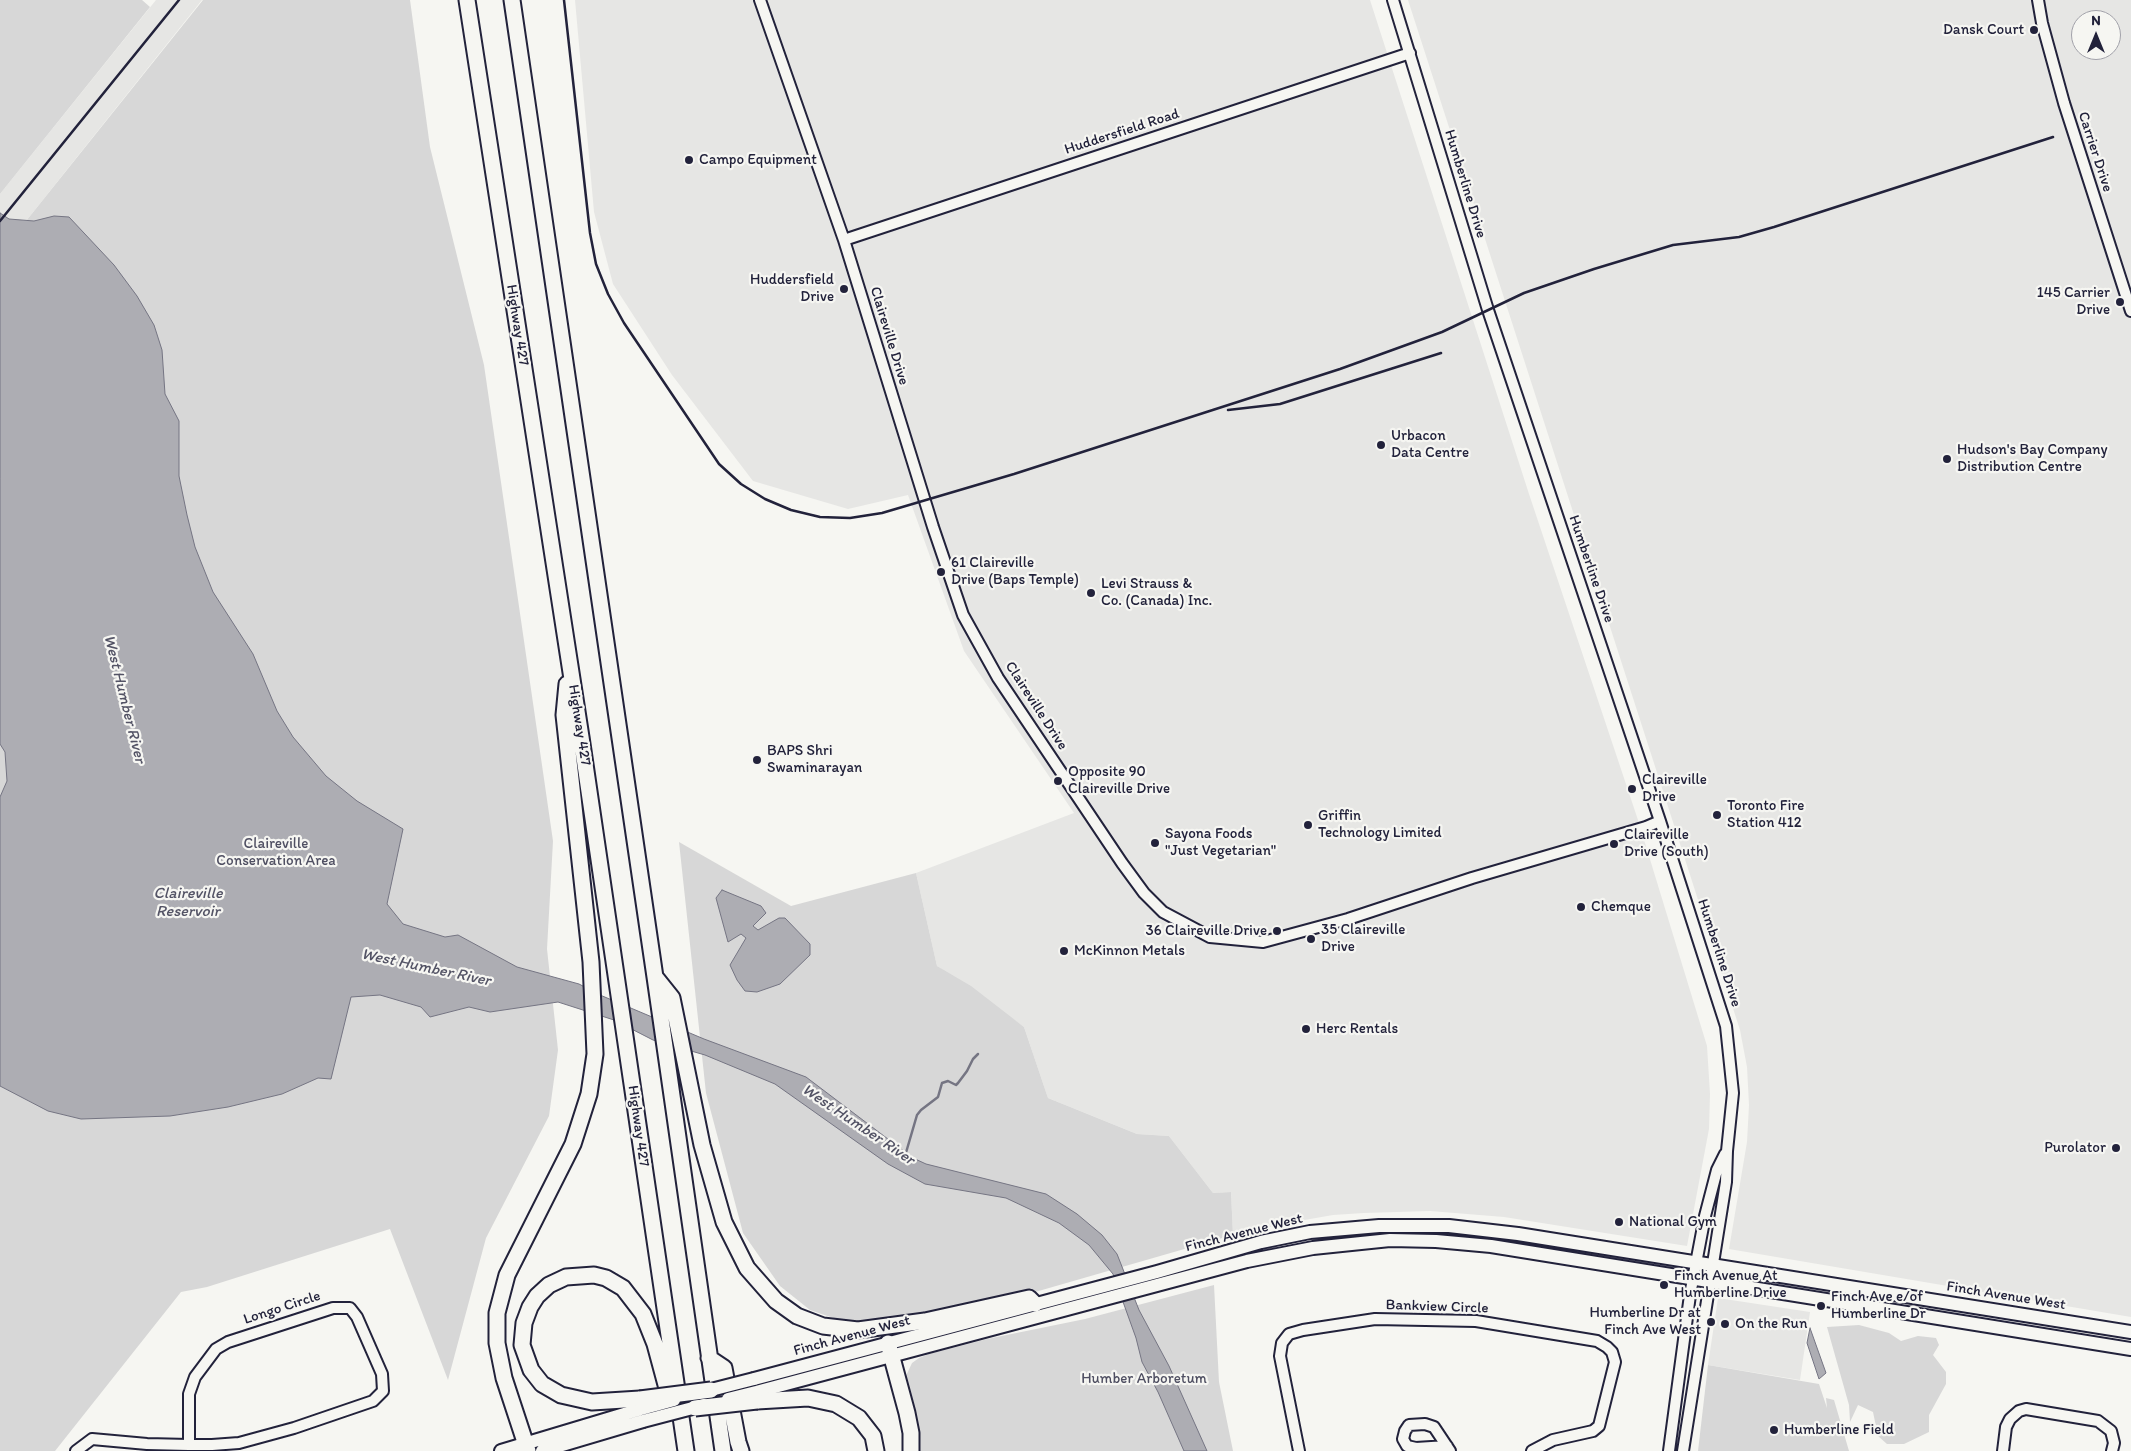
<!DOCTYPE html>
<html>
<head>
<meta charset="utf-8">
<style>
	body { margin:0 }
	#map { position:relative; width:2131px; height:1451px; overflow:hidden; background:#f6f6f2; font-family:Itim,sans-serif }
	canvas { display:block }
	.north { position:absolute; left:2071px; top:10px; width:50px; height:50px; box-sizing:border-box; background:#f6f6f2; border:1px solid #a1a1a9; border-radius:50%; rotate:0deg; font-size:14px; font-weight:700; line-height:20px; text-align:center; color:#22223b }
	.north::after { content:''; display:block; margin:auto; width:18px; height:22px; background:#22223b; clip-path:polygon(50% 0,100% 100%,50% 72%,0 100%) }
</style>
</head>
<body>
<div id="map">
<canvas width="2131" height="1451"></canvas>
<div class="north">N</div>
</div>
<script>
const g = document.querySelector('canvas').getContext('2d');
g.lineJoin = 'round';
function fillPath(path, color) { g.fillStyle = color; g.fill(path, 'evenodd'); }
const poly = rows => new Path2D(rows.map(r => 'M' + r).join(''));
function trace(path, color, width, dash) { g.strokeStyle = color; g.lineWidth = width; g.lineCap = dash ? 'butt' : 'round'; g.setLineDash(dash || []); g.stroke(path); }
function write(font, color, halo, rows, align = 'center') {
  g.font = font + ' Itim,sans-serif'; g.lineWidth = 4.5; g.setLineDash([]); g.textBaseline = 'middle'; g.strokeStyle = halo; g.fillStyle = color; for (const [text, x, y, turn = 0] of rows) {
    g.save(); g.translate(x, y); g.rotate((+turn || 0) * Math.PI / 180); g.textAlign = isNaN(turn) ? turn : align; if (halo) g.strokeText(text, 0, 0); g.fillText(text, 0, 0); g.restore();
  }
}
fillPath(poly([
	[156,0,202,0,26,221,9,219,0,213,0,194],
	[575,0,1370,0,1529,494,1638,820,1707,1046,1710,1094,1709,1129,1687,1246,1504,1217,1430,1211,1364,1213,1333,1215,1293,1222,1233,1235,1231,1192,1213,1193,1169,1136,1137,1134,1048,1098,1024,1027,937,966,916,873,1074,813,964,651,908,495,848,509,753,481,672,375,613,284,594,212],
	[1408,0,2131,0,2131,1317,1729,1249,1747,1142,1749,1105,1747,1067,1740,1030],
	[2081,20,2111,20,2111,50,2081,50],
	[1718,1298,1810,1312,1800,1380,1708,1365]
]), '#e6e6e4');
fillPath(poly([
	[0,0,142,0,150,7,0,194],
	[203,0,410,0,430,147,484,365,553,841,547,949,558,1050,549,1116,486,1238,448,1380,390,1229,207,1287,181,1292,55,1451,0,1451,0,248,26,221],
	[679,842,791,906,916,873,937,966,971,986,1024,1027,1048,1098,1137,1134,1169,1136,1213,1193,1231,1192,1233,1235,997,1303,925,1316,848,1323,810,1310,780,1286,743,1233,706,1093],
	[1214,1285,1219,1382,1233,1451,920,1451,916,1413,905,1378,912,1363,919,1358,929,1354,987,1339,1085,1319],
	[1859,1325,1889,1333,1901,1341,1918,1336,1936,1338,1939,1345,1933,1355,1946,1372,1946,1384,1929,1415,1929,1432,1904,1444,1887,1444,1878,1436,1873,1412,1858,1405,1850,1422,1849,1405,1827,1327],
	[1708,1365,1819,1384,1827,1408,1826,1398,1834,1400,1849,1451,1698,1451]
]), '#d7d7d7');
const water = poly([
	[0,213,9,219,34,221,54,216,69,217,114,265,137,296,154,325,162,350,165,394,179,421,179,476,187,515,195,547,213,592,253,654,277,711,293,737,326,776,357,801,403,829,387,904,403,924,445,937,458,935,517,967,579,984,600,995,704,1039,806,1077,913,1158,926,1164,1046,1194,1077,1214,1102,1235,1117,1254,1139,1310,1169,1366,1207,1451,1184,1451,1158,1392,1142,1362,1136,1338,1113,1274,1089,1245,1059,1223,1006,1198,925,1184,888,1164,775,1084,705,1055,653,1040,614,1020,558,1002,490,1012,469,1007,430,1017,421,1007,380,995,351,997,331,1079,318,1078,282,1094,228,1107,170,1116,81,1119,48,1111,0,1086,0,797,7,781,5,752,0,744,0,213],
	[722,890,761,906,766,913,753,926,758,930,779,918,785,918,810,944,810,955,780,984,757,992,745,991,737,980,730,965,746,938,741,934,728,942,716,898,722,890],
	[1810,1328,1826,1373,1819,1379,1807,1343,1810,1328]
]);
fillPath(water, '#adadb3');
trace(water, '#757583', 1);
trace(poly([
	[905,1156,917,1115,921,1110,938,1097,942,1083,948,1081,956,1085,958,1083,967,1071,973,1059,978,1054]
]), '#757583', 2.5);
const minor = poly([
	[760,0,844,240,933,527,963,615,998,678,1122,863,1144,893,1163,912,1210,937,1263,942,1348,919,1472,878,1646,827,1660,821],
	[1393,0,1488,310,1660,821,1726,1026,1733,1093,1727,1151,1726,1182,1683,1451],
	[2038,0,2042,23,2064,103,2131,311],
	[844,240,1410,53],
	[1447,1446,1416,1448,1407,1446,1403,1439,1405,1431,1409,1425,1425,1424,1434,1427,1450,1451],
	[76,1451,92,1439,147,1444,189,1445,212,1445,239,1443,294,1428,373,1401,383,1391,382,1374,357,1317,350,1308,333,1308,228,1342,216,1349,195,1377,189,1394,189,1445],
	[1299,1451,1280,1356,1282,1343,1289,1334,1303,1330,1375,1319,1476,1321,1597,1341,1607,1347,1612,1352,1615,1362,1599,1426,1593,1431,1553,1440,1532,1451],
	[1669,1451,1690,1295,1705,1216,1717,1170,1725,1154],
	[2003,1451,2006,1427,2010,1419,2019,1411,2026,1409,2098,1421,2111,1431,2114,1443,2112,1451]
]);
const major = poly([
	[754,1379,1157,1272,1261,1242,1310,1232,1379,1226,1449,1226,1518,1234,2131,1332],
	[756,1392,1247,1261,1313,1248,1390,1240,1436,1241,1491,1246,2131,1349],
	[501,1451,641,1409],
	[542,1451,643,1421]
]);
const highway = poly([
	[467,0,581,737,686,1451],
	[512,0,655,977,723,1451],
	[656,978,672,998,702,1145,724,1222,747,1268,776,1301,797,1316,823,1326,858,1330,925,1321,1029,1298,1035,1304],
	[888,1343,907,1413,911,1433,911,1451],
	[709,1358,724,1368,738,1442,741,1451],
	[640,1399,592,1402,561,1395,542,1384,531,1370,522,1345,524,1323,530,1307,537,1296,549,1285,566,1277,594,1275,606,1278,623,1288,643,1314,655,1344,672,1407],
	[757,1401,808,1398,836,1404,859,1418,873,1436,876,1451],
	[528,1451,504,1378,497,1343,497,1313,507,1275,573,1144,589,1094,595,1054,591,962,564,715,567,684]
]);
trace(minor, '#22223b', 14);
trace(major, '#22223b', 16);
trace(highway, '#22223b', 19);
trace(minor, '#f6f6f2', 10);
trace(major, '#f6f6f2', 12);
trace(highway, '#f6f6f2', 15);
trace(poly([
	[564,0,590,233,596,264,608,294,624,323,719,464,741,484,765,499,791,510,820,517,850,518,882,513,1014,474,1340,369,1442,332,1524,293,1594,269,1673,245,1739,237,1774,227,2053,137],
	[0,221,179,0],
	[1228,410,1280,404,1441,353]
]), '#22223b', 2.5);
const majorBridge = poly([
	[703,1392,754,1379],
	[728,1399,756,1392],
	[641,1409,674,1400],
	[643,1421,704,1405]
]);
const highwayBridge = poly([
	[640,1399,711,1390],
	[695,1408,757,1401]
]);
trace(majorBridge, '#22223b', 16, []);
trace(highwayBridge, '#22223b', 19, []);
trace(majorBridge, '#f6f6f2', 12);
trace(highwayBridge, '#f6f6f2', 15);
for (const [x, y, r, color] of [
	[2034,30,5,"#22223b"],
	[689,160,5,"#22223b"],
	[844,289,5,"#22223b"],
	[2120,302,5,"#22223b"],
	[1381,445,5,"#22223b"],
	[1947,459,5,"#22223b"],
	[941,572,5,"#22223b"],
	[1091,593,5,"#22223b"],
	[757,760,5,"#22223b"],
	[1058,781,5,"#22223b"],
	[1632,789,5,"#22223b"],
	[1717,815,5,"#22223b"],
	[1308,825,5,"#22223b"],
	[1155,843,5,"#22223b"],
	[1614,844,5,"#22223b"],
	[1581,907,5,"#22223b"],
	[1277,931,5,"#22223b"],
	[1311,939,5,"#22223b"],
	[1064,951,5,"#22223b"],
	[1306,1029,5,"#22223b"],
	[2116,1148,5,"#22223b"],
	[1619,1222,5,"#22223b"],
	[1664,1285,5,"#22223b"],
	[1821,1306,5,"#22223b"],
	[1711,1322,5,"#22223b"],
	[1725,1324,5,"#22223b"],
	[1774,1430,5,"#22223b"]
]) { const dot = new Path2D(); dot.arc(x, y, r, 0, 2 * Math.PI); g.fillStyle = color; g.fill(dot); trace(dot, '#f6f6f2', 2); }
write('15px', '#22223b', '#f6f6f2', [
	["Dansk Court",2024,30,"right"],
	["Campo Equipment",699,160],
	["Huddersfield",834,280,"right"],
	["Drive",834,297,"right"],
	["145 Carrier",2110,293,"right"],
	["Drive",2110,310,"right"],
	["Urbacon",1391,436],
	["Data Centre",1391,453],
	["Hudson's Bay Company",1957,450],
	["Distribution Centre",1957,467],
	["61 Claireville",951,563],
	["Drive (Baps Temple)",951,580],
	["Levi Strauss &",1101,584],
	["Co. (Canada) Inc.",1101,601],
	["BAPS Shri",767,751],
	["Swaminarayan",767,768],
	["Opposite 90",1068,772],
	["Claireville Drive",1068,789],
	["Claireville",1642,780],
	["Drive",1642,797],
	["Toronto Fire",1727,806],
	["Station 412",1727,823],
	["Griffin",1318,816],
	["Technology Limited",1318,833],
	["Sayona Foods",1165,834],
	["\"Just Vegetarian\"",1165,851],
	["Claireville",1624,835],
	["Drive (South)",1624,852],
	["Chemque",1591,907],
	["35 Claireville",1321,930],
	["Drive",1321,947],
	["36 Claireville Drive",1267,931,"right"],
	["McKinnon Metals",1074,951],
	["Herc Rentals",1316,1029],
	["Purolator",2106,1148,"right"],
	["National Gym",1629,1222],
	["Finch Avenue At",1674,1276],
	["Humberline Drive",1674,1293],
	["Finch Ave e/of",1831,1297],
	["Humberline Dr",1831,1314],
	["Humberline Dr at",1701,1313,"right"],
	["Finch Ave West",1701,1330,"right"],
	["On the Run",1735,1324],
	["Humberline Field",1784,1430]
], 'left');
write('15px', '#22223b', '#f6f6f2', [
	["Huddersfield Road",1122,132,-18],
	["Carrier Drive",2095,152,72],
	["Humberline Drive",1465,184,73],
	["Highway 427",517,325,81],
	["Claireville Drive",889,336,73],
	["Humberline Drive",1591,569,71],
	["Claireville Drive",1036,706,57],
	["Highway 427",579,725,81],
	["Humberline Drive",1719,953,72],
	["Highway 427",638,1126,82],
	["Finch Avenue West",1244,1233,-14],
	["Finch Avenue West",2006,1296,9],
	["Bankview Circle",1437,1307,2],
	["Longo Circle",282,1308,-18],
	["Finch Avenue West",852,1336,-15]
]);
write('15px', '#4f4f62', '#f6f6f2', [
	["Claireville",276,844],
	["Conservation Area",276,861],
	["Humber Arboretum",1144,1379]
]);
write('italic 16px', '#535365', '#f6f6f2', [
	["West Humber River",124,699,76],
	["Claireville",188,894],
	["Reservoir",188,912],
	["West Humber River",426,968,12],
	["West Humber River",858,1125,34]
]);
</script>
</body>
</html>
